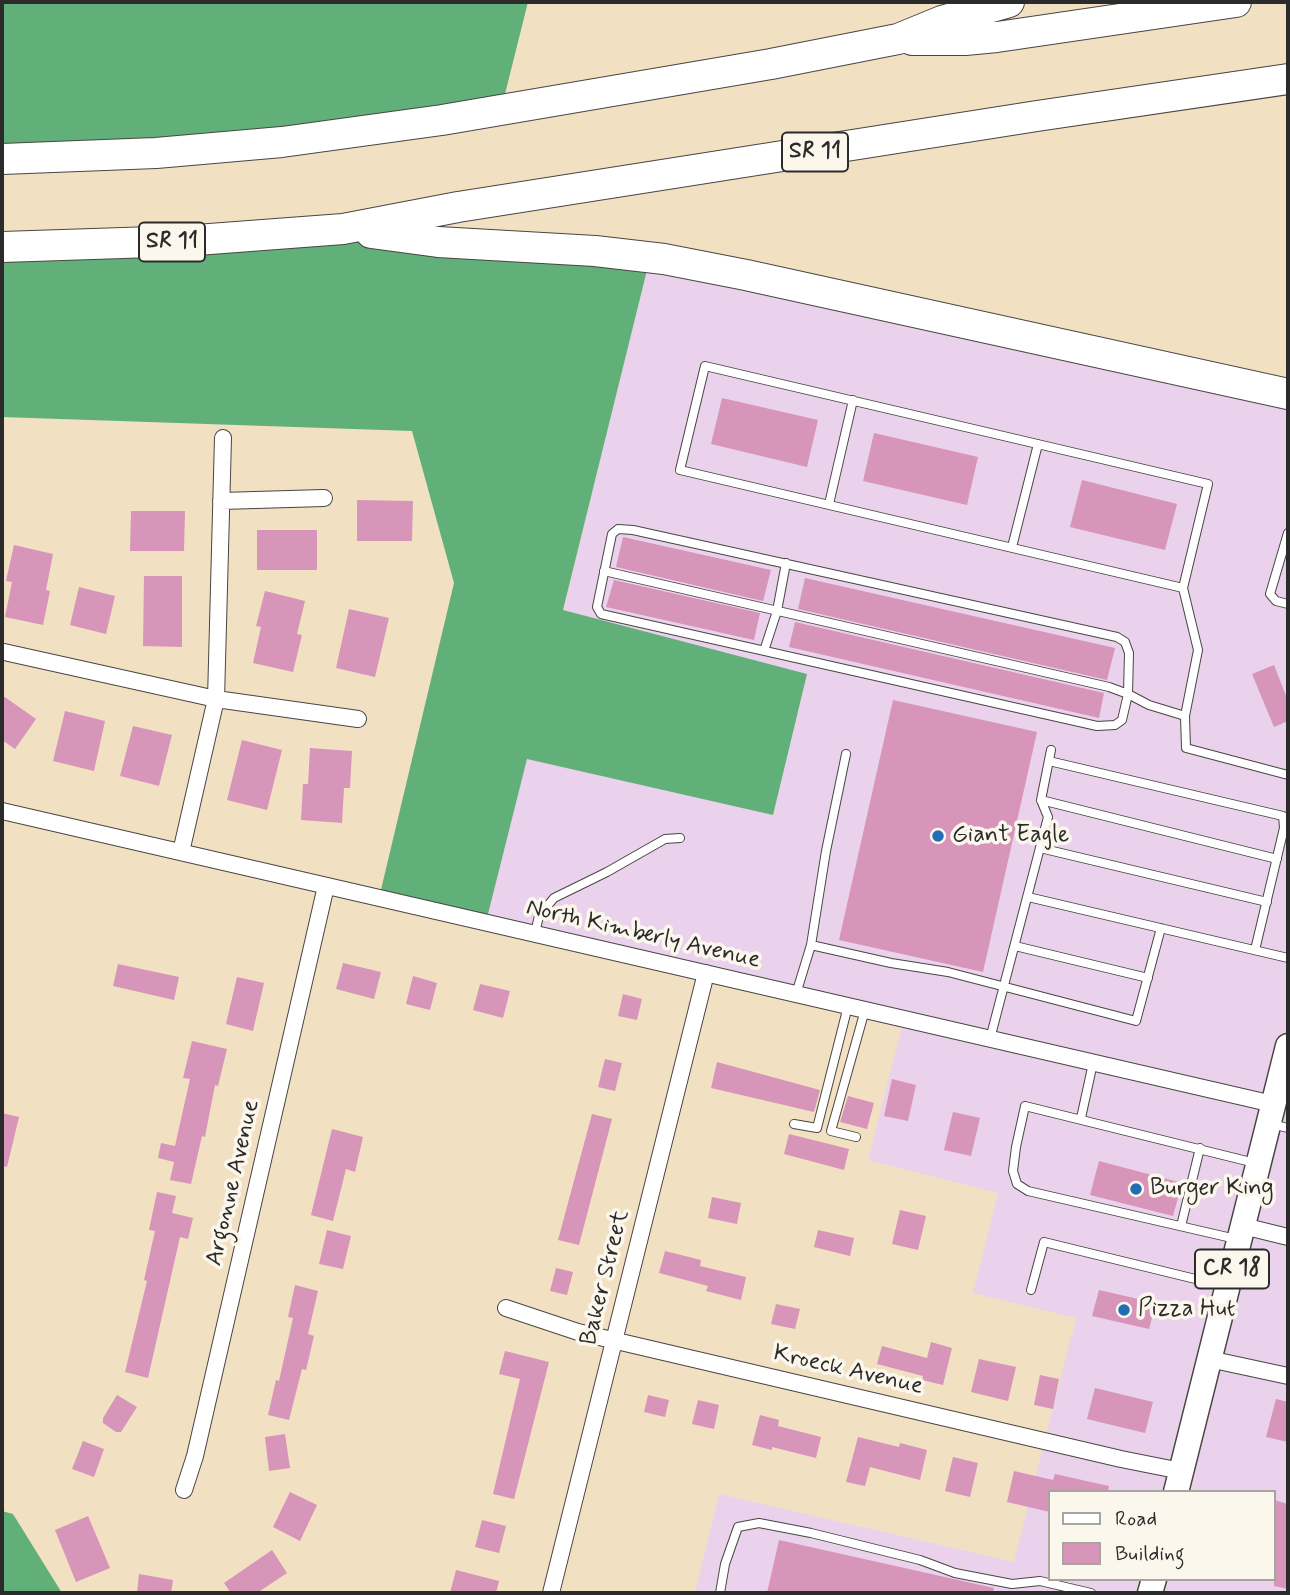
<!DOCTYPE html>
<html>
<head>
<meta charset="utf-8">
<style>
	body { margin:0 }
	#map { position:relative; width:1290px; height:1595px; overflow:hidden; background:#f2e0c3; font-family:Mynerve,sans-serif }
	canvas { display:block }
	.frame { position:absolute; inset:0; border:4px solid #2b2b2b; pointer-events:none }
	.legend { position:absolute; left:1048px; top:1490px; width:228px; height:91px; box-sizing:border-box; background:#fbf7ec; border:2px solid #a8a59f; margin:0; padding:9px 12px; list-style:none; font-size:21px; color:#2b2b2b }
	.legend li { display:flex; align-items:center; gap:14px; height:35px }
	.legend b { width:35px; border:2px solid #a8a59f }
</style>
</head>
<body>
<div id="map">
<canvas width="1290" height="1595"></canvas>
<div class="frame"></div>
<ul class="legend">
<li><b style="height:9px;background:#fff"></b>Road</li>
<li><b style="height:19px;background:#d795ba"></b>Building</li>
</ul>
</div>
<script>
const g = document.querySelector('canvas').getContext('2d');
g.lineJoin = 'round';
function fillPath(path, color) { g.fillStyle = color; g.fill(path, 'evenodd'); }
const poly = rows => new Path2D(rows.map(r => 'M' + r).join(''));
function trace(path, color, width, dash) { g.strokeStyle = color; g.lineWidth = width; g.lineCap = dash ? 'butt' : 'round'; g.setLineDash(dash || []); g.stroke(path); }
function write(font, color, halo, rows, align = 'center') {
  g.font = font + ' Mynerve,sans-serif'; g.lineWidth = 7; g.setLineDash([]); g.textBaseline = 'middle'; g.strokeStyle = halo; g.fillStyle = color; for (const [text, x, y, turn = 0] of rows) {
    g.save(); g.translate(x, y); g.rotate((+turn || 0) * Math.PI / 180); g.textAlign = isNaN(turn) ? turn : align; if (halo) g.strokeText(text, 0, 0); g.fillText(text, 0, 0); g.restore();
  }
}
fillPath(poly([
	[650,258,1288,394,1288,1593,695,1593,719,1494,1014,1562,1076,1318,973,1293,998,1193,868,1160,904,1019,486,922],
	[1050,1492,1274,1492,1274,1579,1050,1579]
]), '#ead1ec');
fillPath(poly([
	[2,2,528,2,501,110,2,159],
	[343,229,650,258,563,610,807,674,773,815,527,759,486,922,379,898,454,583,412,431,2,417,2,247],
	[2,1511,13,1514,62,1593,2,1593]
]), '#61b07a');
fillPath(poly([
	[722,398,818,420,807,467,711,444],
	[874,433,978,457,967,505,863,481],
	[1082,480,1177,504,1165,550,1070,527],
	[357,500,413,501,412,541,357,541],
	[131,511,185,511,184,551,130,551],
	[257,530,317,530,317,570,257,570],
	[623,537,771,570,763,601,616,567],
	[14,545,53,554,46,590,50,591,43,625,5,617,12,582,6,581],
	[144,576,182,576,182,647,143,646],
	[805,578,1115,648,1107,680,798,609],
	[614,580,760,613,754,640,606,607],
	[79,587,115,596,106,634,70,625],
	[265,591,305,601,297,634,302,635,293,672,253,663,261,627,256,626],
	[349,609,389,618,375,677,336,668],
	[795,622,1104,693,1099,718,789,647],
	[1274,665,1288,701,1288,721,1274,727,1252,674],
	[2,695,36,719,15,749,2,740],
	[893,700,1037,732,983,972,839,940],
	[65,711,105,721,94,771,53,761],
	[133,726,172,735,159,786,120,776],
	[242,740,282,750,267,810,227,800],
	[310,748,352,751,350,788,344,788,342,823,301,820,303,784,308,784],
	[343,963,381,972,374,999,336,989],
	[118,964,179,977,174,1000,113,986],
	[413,976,437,983,430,1010,406,1004],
	[237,977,264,983,253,1031,226,1024],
	[480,984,510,991,503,1018,473,1010],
	[623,994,642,999,637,1020,618,1016],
	[192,1041,227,1049,218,1086,215,1085,205,1137,202,1136,191,1184,170,1180,174,1162,158,1158,161,1143,175,1146,190,1079,183,1078],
	[605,1059,622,1063,615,1091,598,1087],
	[717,1062,820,1090,814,1112,711,1088],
	[892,1079,916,1085,908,1121,884,1116],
	[848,1096,874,1103,867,1129,840,1122],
	[953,1112,980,1118,971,1156,944,1150],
	[2,1113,19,1117,7,1167,2,1166],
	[592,1114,612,1119,579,1245,558,1240],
	[332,1129,363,1137,355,1172,346,1169,333,1221,311,1215],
	[789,1134,849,1149,844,1170,784,1154],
	[1099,1161,1182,1183,1173,1216,1090,1195],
	[157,1192,176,1196,172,1213,193,1218,188,1239,180,1237,148,1378,125,1372,147,1281,144,1280,155,1231,149,1230],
	[712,1197,741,1203,737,1224,708,1218],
	[900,1210,926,1216,918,1250,892,1244],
	[327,1230,351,1236,343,1269,319,1264],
	[818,1230,854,1238,850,1256,814,1247],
	[665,1251,701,1260,700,1266,746,1277,741,1300,706,1291,708,1286,659,1273],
	[556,1268,573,1272,567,1295,550,1291],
	[295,1285,318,1291,308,1334,314,1336,306,1370,302,1369,289,1420,268,1415,276,1380,279,1381,293,1318,288,1317],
	[1099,1290,1156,1303,1149,1329,1092,1316],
	[776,1304,800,1309,795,1329,771,1324],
	[931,1342,952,1348,943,1385,922,1380,923,1376,877,1364,882,1346,927,1358],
	[505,1351,549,1362,514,1499,493,1494,520,1379,499,1374],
	[979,1359,1016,1367,1008,1401,971,1392],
	[1040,1375,1059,1379,1053,1409,1034,1405],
	[1095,1388,1153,1402,1145,1433,1087,1419],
	[117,1395,137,1407,121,1432,116,1432,103,1423,103,1418],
	[648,1395,669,1400,665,1417,644,1412],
	[1276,1399,1288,1402,1288,1442,1266,1437],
	[698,1400,719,1405,714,1429,692,1424],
	[760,1415,779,1420,778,1426,821,1437,816,1458,772,1447,772,1450,752,1445],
	[285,1434,290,1468,269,1471,265,1437],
	[858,1437,899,1447,900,1443,927,1450,920,1480,870,1467,865,1486,846,1482],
	[83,1441,104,1449,94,1477,72,1469],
	[953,1457,978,1463,970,1497,945,1491],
	[1014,1471,1053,1480,1055,1474,1109,1486,1108,1492,1050,1492,1050,1512,1007,1502],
	[290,1492,317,1505,300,1541,273,1527],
	[1274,1500,1288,1504,1288,1589,1274,1586],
	[88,1516,110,1568,76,1582,55,1530],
	[482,1520,506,1526,499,1553,475,1547],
	[779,1540,994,1588,993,1593,767,1593],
	[272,1550,287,1573,257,1593,231,1593,224,1583],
	[456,1570,499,1581,496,1593,450,1593],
	[139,1574,173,1580,171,1593,137,1593]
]), '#d795ba');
const service = poly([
	[829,504,853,400],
	[1288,533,1270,594,1276,601,1288,604],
	[1012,547,1038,444],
	[604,571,1109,687,1128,694,1129,653,1125,642,1117,637,633,530,618,529,612,534,597,607,601,614,1097,726,1115,725,1122,720,1128,694,1149,705,1185,716],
	[1183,588,680,470,705,366,1208,484,1183,588,1198,650,1185,716,1186,748,1288,775],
	[764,651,777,611,786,563],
	[1049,761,1283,816,1284,828,1255,950],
	[1041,800,1277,859],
	[1040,848,1267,902],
	[1028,897,1288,958],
	[535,933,539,916,554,898,607,872,665,839,680,838],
	[811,945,891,963,948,972,1136,1021,1161,928],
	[1015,946,1148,978],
	[796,994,811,945,826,851,846,754],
	[990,1039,1048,817,1041,800,1051,750],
	[1081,1118,1093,1063],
	[794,1124,817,1128,848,1006],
	[1271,1124,1288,1128],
	[856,1137,831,1131,865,1010],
	[1181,1226,1200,1148],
	[1236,1239,1028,1191,1017,1184,1013,1171,1016,1147,1025,1106,1255,1163],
	[1031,1290,1044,1242,1224,1286],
	[720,1593,725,1564,738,1527,759,1523,811,1533,920,1560,955,1573,1012,1584,1040,1581,1091,1593]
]);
const minor = poly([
	[221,501,324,498],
	[4,652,216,699,358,719],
	[2,811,1273,1104],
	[181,852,216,699,223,438],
	[1243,1226,1288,1237],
	[506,1308,578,1332,1121,1459,1181,1471],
	[1209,1359,1288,1376],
	[184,1490,195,1456,326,886],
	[551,1593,706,973]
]);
const primary = poly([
	[1176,1492,1288,1046],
	[1150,1593,1154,1579]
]);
const motorway = poly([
	[912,40,965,40,997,37,1236,2],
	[2,159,156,153,282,142,442,120,771,64,898,39,942,21,1009,2],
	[371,233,438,242,595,251,664,259,746,275,1288,394],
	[2,247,183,241,343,229,458,207,1037,116,1288,79]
]);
trace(service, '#494642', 10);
trace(minor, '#494642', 18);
trace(primary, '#494642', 27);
trace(motorway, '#494642', 32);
trace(service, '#fff', 8);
trace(minor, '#fff', 16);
trace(primary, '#fff', 24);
trace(motorway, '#fff', 30);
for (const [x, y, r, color] of [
	[938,836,7,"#1f6fb2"],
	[1136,1189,7,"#1f6fb2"],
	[1124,1310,7,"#1f6fb2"]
]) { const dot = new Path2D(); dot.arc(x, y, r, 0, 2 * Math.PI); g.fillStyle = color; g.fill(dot); trace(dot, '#fbf7ec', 2.5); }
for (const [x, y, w] of [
	[815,152,66],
	[172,242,66],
	[1232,1269,74]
]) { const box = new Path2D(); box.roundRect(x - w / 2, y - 19.5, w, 39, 5); g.fillStyle = '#fbf7ec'; g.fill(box); trace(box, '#2b2b2b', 2); }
write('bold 23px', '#2b2b2b', null, [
	["SR 11",815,152],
	["SR 11",172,242],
	["CR 18",1232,1269]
]);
write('24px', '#2b2b2b', '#fbf7ec', [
	["Giant Eagle",952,836],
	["Burger King",1150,1189],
	["Pizza Hut",1138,1310]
], 'left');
write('24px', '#2b2b2b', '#fbf7ec', [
	["North Kimberly Avenue",643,935,13],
	["Argonne Avenue",234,1183,-77],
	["Baker Street",606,1278,-76],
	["Kroeck Avenue",848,1371,13]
]);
</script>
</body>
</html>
